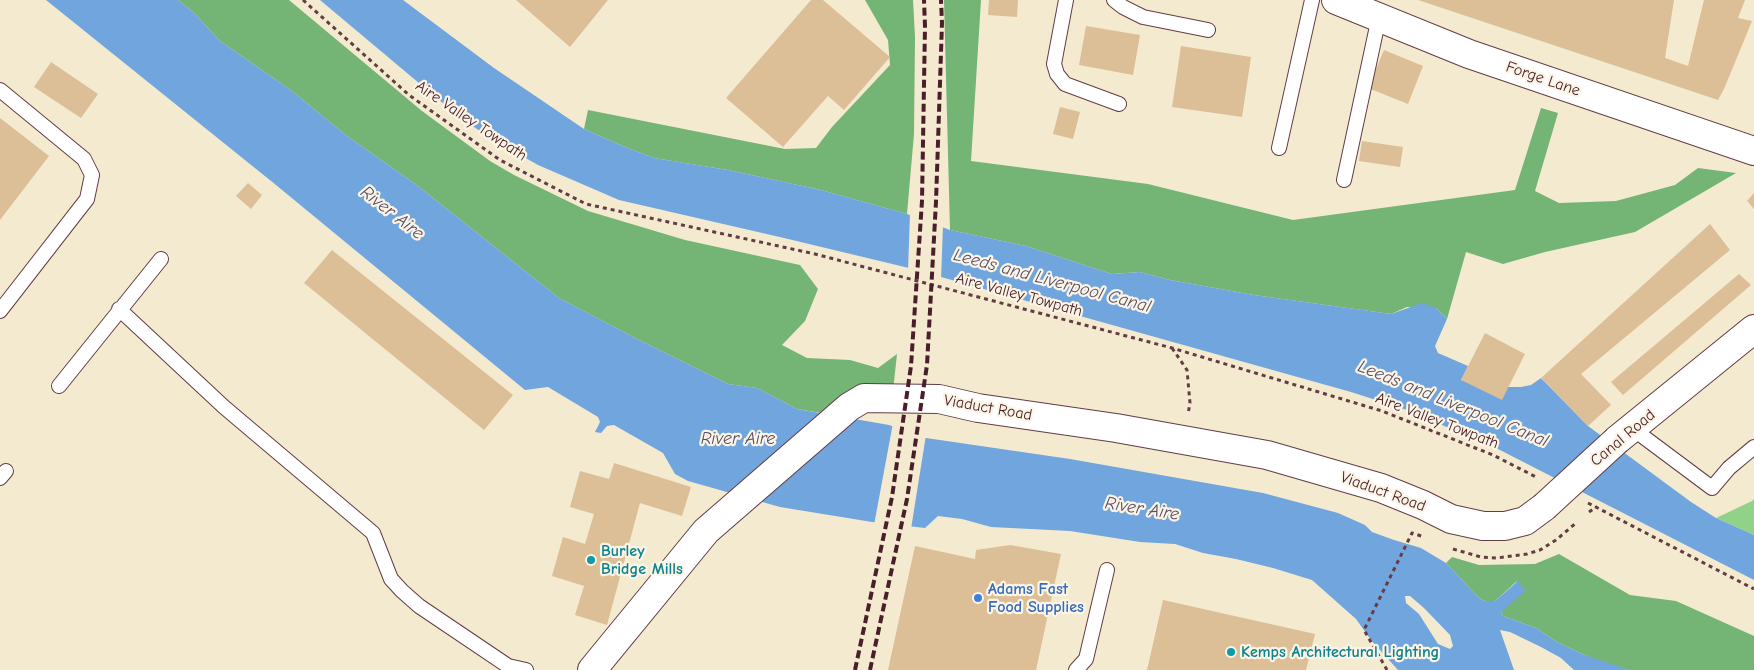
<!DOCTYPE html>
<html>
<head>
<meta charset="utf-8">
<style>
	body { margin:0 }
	canvas { display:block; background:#f3ead0 }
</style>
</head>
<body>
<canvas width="1754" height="670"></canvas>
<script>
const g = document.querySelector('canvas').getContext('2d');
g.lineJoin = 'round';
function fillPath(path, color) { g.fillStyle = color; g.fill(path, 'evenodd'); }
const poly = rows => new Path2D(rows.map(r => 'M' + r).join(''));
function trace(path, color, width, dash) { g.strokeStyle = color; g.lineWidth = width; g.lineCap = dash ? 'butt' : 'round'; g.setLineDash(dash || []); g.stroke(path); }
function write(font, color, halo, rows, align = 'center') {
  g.font = font + ' "Comic Neue",sans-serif'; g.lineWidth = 4.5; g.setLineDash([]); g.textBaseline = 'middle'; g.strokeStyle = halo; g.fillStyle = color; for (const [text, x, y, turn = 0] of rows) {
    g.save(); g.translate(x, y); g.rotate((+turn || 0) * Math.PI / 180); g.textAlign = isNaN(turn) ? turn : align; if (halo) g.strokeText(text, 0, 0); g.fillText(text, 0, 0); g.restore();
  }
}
fillPath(poly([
	[1754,499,1754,535,1716,518,1752,501]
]), '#91d289');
fillPath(poly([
	[178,0,289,0,422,111,490,161,514,175,588,211,685,240,800,265,818,289,805,321,782,345,807,358,850,360,878,368,897,354,893,391,852,418,797,409,757,388,728,384,637,339,559,298,418,186,347,136,292,91,220,41,193,12],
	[865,0,913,0,915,37,914,134,907,214,821,190,728,170,654,158,625,147,584,129,588,110,785,149,816,148,832,127,890,65,888,40],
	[944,0,981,0,971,161,1148,184,1293,220,1515,190,1541,108,1558,113,1535,191,1559,203,1616,201,1675,185,1698,168,1736,173,1635,232,1545,252,1503,264,1466,252,1447,319,1436,308,1407,307,1391,314,1254,295,1170,280,1140,272,1112,274,1026,246,950,230],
	[1559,554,1630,595,1676,601,1754,636,1754,670,1629,670,1606,663,1582,654,1557,642,1536,628,1503,616,1501,612,1517,581,1494,602,1487,602,1479,598,1446,563,1452,557,1479,565,1535,564]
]), '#74b475');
fillPath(poly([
	[46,0,178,0,193,12,220,41,292,91,347,136,418,186,559,298,637,339,728,384,757,388,797,409,889,425,926,438,1070,459,1263,493,1338,513,1365,525,1372,532,1394,540,1421,548,1446,563,1479,598,1487,602,1494,602,1518,581,1525,591,1501,612,1503,616,1536,628,1557,642,1582,654,1629,670,1574,670,1561,658,1541,647,1510,632,1500,630,1514,670,1398,670,1371,640,1356,619,1312,580,1273,568,1236,559,1203,553,1175,544,1140,542,1070,531,991,527,962,519,938,516,925,528,872,522,780,507,688,481,675,474,663,453,614,425,607,426,601,433,595,432,600,422,598,417,548,387,525,390,276,185],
	[1405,596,1410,596,1424,608,1450,635,1453,646,1450,649,1438,644,1419,614,1406,603],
	[320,0,403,0,494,68,584,129,625,147,654,158,728,170,821,190,907,214,950,230,1026,246,1112,274,1140,272,1170,280,1254,295,1391,314,1422,303,1436,308,1447,319,1435,346,1438,353,1468,366,1461,380,1508,387,1521,387,1531,385,1541,378,1588,426,1691,502,1716,518,1754,535,1754,580,1498,449,1407,410,1351,392,909,268,784,238,619,200,538,165,499,143,463,120]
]), '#71a5de');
fillPath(poly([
	[910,213,943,225,941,280,908,271],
	[893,423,926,435,911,529,874,525]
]), '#f3ead0');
fillPath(poly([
	[516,0,608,0,570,47],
	[811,0,823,0,890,57,844,110,828,96,783,147,726,98],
	[989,0,1018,0,1017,17,988,15],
	[1418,0,1674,0,1665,58,1688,66,1704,0,1745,0,1738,18,1752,21,1724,89,1718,100],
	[1086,26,1140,35,1133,75,1079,65],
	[1181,46,1251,57,1242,117,1172,107],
	[1384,50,1423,66,1408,104,1368,88],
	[51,62,98,94,81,118,34,87],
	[1060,107,1080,112,1073,139,1053,134],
	[0,118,49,156,0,220],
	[1362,141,1403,147,1400,167,1359,161],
	[248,183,262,195,251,209,236,196],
	[1754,193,1754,209,1747,201],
	[1710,224,1730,250,1581,374,1611,405,1588,426,1541,378],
	[332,250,513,395,484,430,304,283],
	[1739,274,1751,285,1623,395,1611,382],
	[1485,333,1525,354,1502,400,1461,380],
	[614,463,691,487,682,516,640,503,607,625,575,615,584,586,552,576,563,537,585,544,594,514,570,507,580,471,609,479],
	[1010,545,1061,554,1036,670,888,670,915,546,975,559,976,550],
	[1163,600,1315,634,1306,670,1147,670]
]), '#dcbf96');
const service = poly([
	[1066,0,1054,64,1057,74,1065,84,1119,104],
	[1114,0,1123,7,1143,17,1208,30],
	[0,90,84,159,92,175,87,199,0,311],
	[1279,148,1312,0],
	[1344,180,1379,17],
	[119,309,224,407,373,533,391,579,402,591,419,606,508,666,511,670],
	[59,386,161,259],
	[1633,429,1712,488,1729,468,1754,447],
	[0,478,6,471],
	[508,666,526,670],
	[1076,670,1086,659,1107,570]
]);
const minor = poly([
	[1336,0,1469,54,1754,151]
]);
const tertiary = poly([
	[1617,440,1754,329],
	[592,670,706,531,849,407,864,398,939,399,978,408,1116,428,1267,455,1381,488,1423,505,1451,519,1483,526,1505,526,1525,521,1544,507]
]);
trace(service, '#633d44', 16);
trace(minor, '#633d44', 30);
trace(tertiary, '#633d44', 30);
trace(poly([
	[303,0,409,95,500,160,586,204,815,254,1172,348,1382,411,1493,455,1538,478],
	[1172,348,1187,370,1190,403,1188,414],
	[1588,503,1754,589],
	[1589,512,1596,507],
	[1453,549,1481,557,1497,558,1527,554,1540,550,1556,540,1576,523],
	[1387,670,1364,630,1412,533,1424,537]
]), '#633d44', 3, [4, 4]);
trace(service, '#fff', 14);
trace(minor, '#fff', 28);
trace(tertiary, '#fff', 28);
trace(poly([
	[855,670,892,497,911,366,922,201,925,26,924,0],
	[870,670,907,499,927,365,936,202,942,23,941,0]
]), '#4a1f2b', 4, [8, 4]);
const tertiaryBridge = poly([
	[1544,507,1617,440]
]);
trace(tertiaryBridge, '#633d44', 30, []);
trace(tertiaryBridge, '#fff', 28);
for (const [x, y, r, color] of [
	[591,560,5,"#0f9aa8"],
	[978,598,5,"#3f7fe0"],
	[1231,652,5,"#0f9aa8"]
]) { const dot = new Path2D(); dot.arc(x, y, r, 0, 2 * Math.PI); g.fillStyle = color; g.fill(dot); trace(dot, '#fcf5e5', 2); }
write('16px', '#4a1f2b', '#fcf5e5', [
	["Forge Lane",1543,79,19],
	["Aire Valley Towpath",471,121,34],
	["Aire Valley Towpath",1019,295,15],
	["Viaduct Road",988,408,10],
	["Aire Valley Towpath",1437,421,21],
	["Canal Road",1623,438,-40],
	["Viaduct Road",1383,492,20]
]);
write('bold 16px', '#0d838f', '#fcf5e5', [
	["Burley",601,551],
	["Bridge Mills",601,569],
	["Kemps Architectural Lighting",1241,652]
], 'left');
write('bold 16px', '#366cbe', '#fcf5e5', [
	["Adams Fast",988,589],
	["Food Supplies",988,607]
], 'left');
write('italic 18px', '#584e6a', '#fcf5e5', [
	["River Aire",392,213,38],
	["Leeds and Liverpool Canal",1052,281,15],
	["Leeds and Liverpool Canal",1453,404,22],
	["River Aire",738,439],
	["River Aire",1142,509,9]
]);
</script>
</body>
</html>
